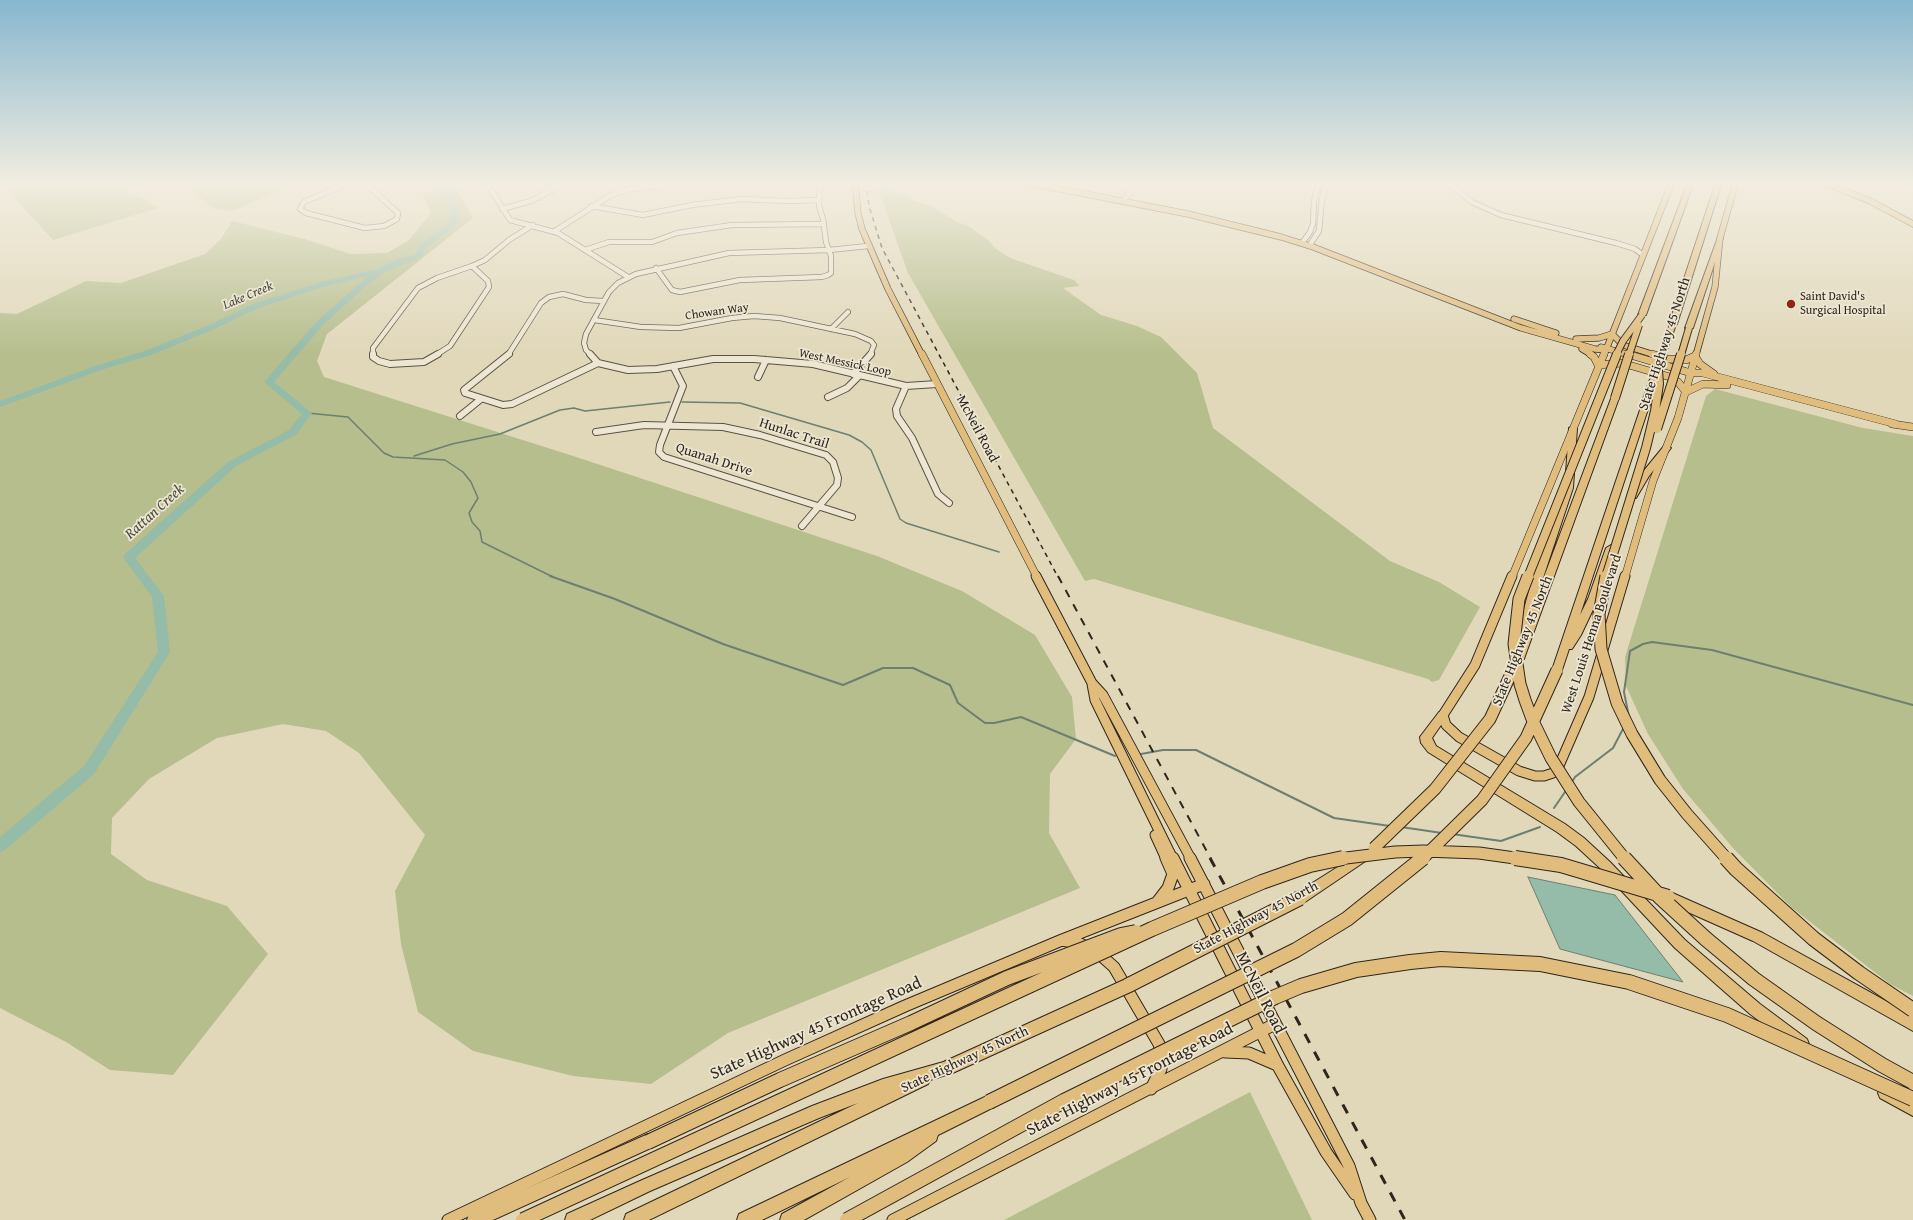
<!DOCTYPE html>
<html>
<head>
<meta charset="utf-8">
<style>
	body { margin:0 }
	canvas { display:block; background:#e1d8ba }
</style>
</head>
<body>
<canvas width="1913" height="1220"></canvas>
<script>
const g = document.querySelector('canvas').getContext('2d');
g.lineJoin = 'round';
function fillPath(path, color) { g.fillStyle = color; g.fill(path, 'evenodd'); }
const poly = rows => new Path2D(rows.map(r => 'M' + r).join(''));
function trace(path, color, width, dash) { g.strokeStyle = color; g.lineWidth = width; g.lineCap = dash ? 'butt' : 'round'; g.setLineDash(dash || []); g.stroke(path); }
function write(font, color, halo, rows, align = 'center') {
  g.font = font + ' "Gentium Book Plus",serif'; g.lineWidth = 3.5; g.setLineDash([]); g.textBaseline = 'middle'; g.strokeStyle = halo; g.fillStyle = color; for (const [text, x, y, turn = 0] of rows) {
    g.save(); g.translate(x, y); g.rotate((+turn || 0) * Math.PI / 180); g.textAlign = isNaN(turn) ? turn : align; if (halo) g.strokeText(text, 0, 0); g.fillText(text, 0, 0); g.restore();
  }
}
fillPath(poly([
	[0,182,133,182,128,194,142,198,158,208,53,240],
	[190,182,291,182,297,183,233,211,217,209,210,206,192,190],
	[451,182,453,182,473,218,327,334,317,361,324,377,570,455,877,556,962,591,1035,635,1072,697,1076,739,1050,774,1049,833,1080,888,728,1033,651,1084,573,1076,473,1051,418,1012,401,944,395,891,425,835,359,753,326,731,283,724,217,738,149,779,112,818,111,854,147,880,227,906,268,954,173,1075,110,1070,66,1042,0,1008,0,313,17,314,86,281,121,283,205,254,221,239,232,221,305,239,350,254,387,253,409,240,431,213,423,195],
	[877,186,884,190,900,193,914,201,931,206,959,223,970,227,988,240,996,249,1010,258,1074,280,1080,286,1063,288,1101,315,1137,326,1161,337,1197,373,1213,428,1390,561,1439,582,1480,607,1439,680,1432,682,1428,679,1094,579,1085,581,908,273],
	[1715,389,1863,428,1913,436,1913,996,1890,984,1791,907,1733,848,1683,789,1648,734,1626,686,1625,657,1706,396],
	[1250,1092,1312,1220,1004,1220]
]), '#b6be8d');
const water = poly([
	[1528,877,1615,895,1683,982,1560,949,1528,877]
]);
fillPath(water, '#95bba9');
trace(water, '#6c7f71', 1);
trace(poly([
	[682,402,740,403,849,435,862,442,871,450,900,519,906,523,999,552],
	[307,413,348,417,384,453,393,457,445,460,463,472,471,482,478,498,469,513,472,522,480,531,482,542,553,577],
	[414,456,452,444,500,434,560,410,574,408,585,411,670,402]
]), '#6c7f71', 1.5);
trace(poly([
	[550,576,615,599,723,644,843,685,883,668,913,668,950,685,958,703,985,723,994,723,1021,717,1115,756],
	[1629,717,1624,692,1630,651,1643,644,1652,642,1712,650,1913,705],
	[1141,754,1163,750,1196,750,1334,818,1390,826],
	[1572,782,1575,777,1613,748,1624,727],
	[1554,808,1567,789],
	[1401,827,1442,833],
	[1452,834,1501,841,1540,827]
]), '#6c7f71', 2);
fillPath(poly([
	[431,182,439,182,451,192,459,210,456,226,426,248,422,257,383,273,367,285,323,325,274,382,312,413,297,434,236,466,135,558,164,596,170,652,94,774,5,850,0,852,0,837,84,766,158,652,152,597,125,560,123,557,125,554,228,462,289,430,302,414,264,382,317,321,368,276,326,286,261,307,217,328,151,355,104,369,0,407,0,401,98,365,145,351,211,324,255,303,321,282,377,269,396,260,411,256,416,254,420,245,449,223,451,210,444,193,431,182]
]), '#95bba9');
const minorFar1 = poly([
	[351,182,304,202,300,209,306,213,365,228,384,226,397,219,398,213,364,182],
	[486,182,510,220,558,233,628,277],
	[1399,182,1467,182],
	[1448,183,1472,202,1501,215,1616,243,1635,249,1643,255],
	[1123,201,1138,182],
	[591,206,643,215,692,205,741,199,788,201,819,200],
	[502,209,531,201,558,187],
	[555,231,611,195,630,189,691,182],
	[1302,243,1310,232,1313,224,1314,201,1319,182],
	[1309,246,1319,231,1322,199,1327,182],
	[585,250,609,242,652,242,677,233,732,225,824,224],
	[472,266,485,260,509,240,533,225],
	[656,268,672,290,680,292,740,280,822,277,828,275,831,273,831,256,826,242,823,219,819,206,820,182],
	[594,320,641,327,679,328,732,318,754,316,780,318,855,334,871,341,874,345,870,355],
	[831,329,848,312],
	[373,355,373,348,418,288,437,278,472,266],
	[436,355,450,346,489,287,488,281,472,266],
	[508,355,541,303,549,297,563,294,586,300,603,301],
	[591,355,586,350,584,343,586,334,609,292,618,283,636,274,729,253,829,250,868,246]
]);
const minor = poly([
	[373,354,373,357,379,361,390,364,424,362,438,354],
	[509,354,464,390,465,393,503,405,512,404,598,363],
	[590,354,598,363,628,370,657,369,713,359,754,359,813,364,906,386,937,384],
	[673,366,683,386,660,445,659,452,664,457,852,517],
	[853,374,871,354],
	[758,377,766,360],
	[906,386,896,409,897,416,912,438,938,494,949,503],
	[828,397,847,388,859,376],
	[460,416,481,399],
	[596,432,644,425,723,427,760,435,826,455,833,462,838,478,837,485,802,526]
]);
const majorFar3 = poly([
	[855,182,858,213,862,229,888,289,922,355],
	[1024,182,1188,214,1281,237,1313,247,1521,328,1595,349,1606,350],
	[1822,182,1870,201,1913,224],
	[1514,319,1556,333],
	[1612,334,1623,345,1655,355],
	[1576,339,1599,338,1612,334],
	[1601,347,1630,355],
	[1582,349,1592,355],
	[1604,355,1672,182],
	[1696,355,1715,287,1720,238,1736,182]
]);
const majorFar2 = poly([
	[922,354,1037,577],
	[1590,354,1594,357,1598,365,1622,363,1670,377,1678,382,1686,392],
	[1627,354,1691,373,1703,373,1896,424],
	[1652,354,1668,359,1686,360,1695,356,1700,364,1714,374],
	[1686,392,1703,384,1727,385],
	[1892,424,1913,427],
	[1512,577,1604,354],
	[1625,577,1653,481,1678,418,1696,354]
]);
const majorFar1 = poly([
	[1036,576,1092,683,1103,695,1191,859],
	[1512,576,1475,665,1443,715,1446,725,1459,737,1519,771,1535,776,1544,776,1553,773,1558,768,1589,697,1625,576],
	[1092,684,1095,700,1173,859],
	[1155,835,1166,859]
]);
const major = poly([
	[1173,858,1278,1066,1326,1152,1355,1194],
	[1190,858,1349,1166,1361,1203,1370,1220],
	[1158,901,1168,888,1173,874,1166,858],
	[1062,940,1078,943,1097,952,1114,967,1159,1044,1162,1058,1161,1069,1151,1089],
	[1225,1052,1249,1053,1277,1065],
	[448,1220,785,1060,905,1006,1062,940,1204,884],
	[893,1220,1275,1024]
]);
const highway = poly([
	[1688,182,1694,182,1646,315,1639,317,1638,315,1688,182],
	[1716,182,1722,182,1677,324,1670,326,1669,324,1716,182],
	[1718,237,1723,238,1693,328,1686,330,1685,328,1718,237],
	[1612,396,1618,396,1619,398,1525,656,1524,659,1520,660,1516,659,1515,656,1523,634,1520,631,1520,624,1533,576,1565,488,1569,428,1573,426,1577,428,1573,488,1538,593,1612,396],
	[1642,404,1645,404,1649,406,1580,615,1588,599,1606,548,1611,545,1616,548,1598,599,1581,635,1572,649,1569,649,1561,673,1553,673,1552,670,1642,404],
	[1667,445,1671,448,1649,476,1636,498,1630,498,1629,496,1642,473,1664,446,1667,445],
	[1443,711,1447,712,1448,715,1432,738,1436,746,1565,824,1584,838,1610,862,1685,940,1760,1004,1807,1039,1809,1044,1807,1049,1802,1051,1797,1049,1750,1014,1675,948,1602,870,1576,846,1557,832,1428,752,1421,743,1420,737,1439,712,1443,711],
	[1363,851,1367,852,1369,856,1367,860,1305,902,1300,904,1295,902,1294,898,1295,894,1363,851],
	[1668,891,1763,933,1913,1016,1913,1031,1753,941,1663,901,1662,897,1663,893,1668,891],
	[947,1061,952,1063,954,1068,952,1073,930,1080,928,1084,649,1220,624,1220,626,1214,858,1103,819,1118,650,1191,590,1220,565,1220,567,1214,640,1181,812,1106,883,1079,947,1061],
	[1885,1086,1913,1101,1913,1116,1880,1098,1878,1093,1880,1088,1885,1086],
	[989,1095,994,1097,996,1102,994,1107,938,1135,936,1141,907,1162,804,1220,780,1220,782,1214,850,1177,762,1220,737,1220,739,1214,989,1095],
	[648,1134,653,1137,656,1142,653,1147,493,1220,467,1220,469,1214,648,1134]
]);
trace(minorFar1, '#5c5244', 6);
trace(minor, '#5c5244', 8);
trace(majorFar3, '#2f251c', 7);
trace(majorFar2, '#2f251c', 8);
trace(majorFar1, '#2f251c', 11);
trace(major, '#2f251c', 13);
trace(highway, '#2f251c', 2);
trace(minorFar1, '#ece6d2', 4.5);
trace(minor, '#ece6d2', 6);
trace(majorFar3, '#e0bc7d', 5.5);
trace(majorFar2, '#e0bc7d', 7);
trace(majorFar1, '#e0bc7d', 9);
trace(major, '#e0bc7d', 11);
fillPath(highway, '#e0bc7d');
trace(poly([
	[866,182,869,206,882,248,1058,577]
]), '#2f251c', 1.5, [4.5, 4.5]);
trace(poly([
	[1058,576,1211,859]
]), '#2f251c', 2, [8, 8]);
trace(poly([
	[1210,858,1405,1220]
]), '#2f251c', 3, [10, 10]);
const highwayBridgeFar3 = poly([
	[1616,355,1623,341,1642,315],
	[1629,355,1639,325],
	[1662,355,1673,324],
	[1681,355,1689,328]
]);
const highwayBridgeFar2 = poly([
	[1615,398,1629,354],
	[1645,406,1663,354],
	[1657,429,1681,354],
	[1528,577,1617,354],
	[1606,577,1646,448,1655,411,1659,384,1658,370]
]);
const highwayBridgeFar1 = poly([
	[1528,576,1519,599,1514,644,1520,684,1525,700,1532,719,1551,758,1579,802,1625,859],
	[1606,576,1599,614,1601,649,1617,703,1632,734,1660,780,1687,814,1727,859],
	[1374,848,1435,789,1490,719,1517,661],
	[1338,859,1395,852,1423,851,1479,853,1522,859],
	[1422,859,1482,800,1526,738,1557,670]
]);
const highwayBridge = poly([
	[1515,858,1561,865,1668,897],
	[1624,858,1660,897,1706,939,1754,979,1816,1023,1882,1065,1913,1082],
	[1726,858,1736,869,1814,939,1859,973,1913,1010],
	[947,1068,1127,986,1300,898],
	[989,1102,1296,950,1347,919,1423,858],
	[648,1142,780,1080,911,1023,1007,978,1121,935,1136,932],
	[523,1220,1152,929,1262,882,1310,865,1343,858],
	[847,1220,1064,1101,1275,997,1301,986,1356,970,1410,962,1441,959,1540,964,1629,982,1727,1015,1913,1099]
]);
trace(highwayBridgeFar3, '#2f251c', 8, []);
trace(highwayBridgeFar2, '#2f251c', 10, []);
trace(highwayBridgeFar1, '#2f251c', 13, []);
trace(highwayBridge, '#2f251c', 16, []);
trace(highwayBridgeFar3, '#e0bc7d', 6);
trace(highwayBridgeFar2, '#e0bc7d', 8);
trace(highwayBridgeFar1, '#e0bc7d', 11);
trace(highwayBridge, '#e0bc7d', 14);
const sky = g.createLinearGradient(0, 0, 0, 353);
sky.addColorStop(0, '#87b7cf');
sky.addColorStop(0.52, '#f2ede0');
sky.addColorStop(1, '#f2ede000');
g.fillStyle = sky;
g.fillRect(0, 0, 1913, 353);
for (const [x, y, r, color] of [
	[1791,304,5,"#8f2418"]
]) { const dot = new Path2D(); dot.arc(x, y, r, 0, 2 * Math.PI); g.fillStyle = color; g.fill(dot); trace(dot, '#ece6d2', 1.5); }
write('12px', '#2f251c', '#ece6d2', [
	["Saint David's",1800,297],
	["Surgical Hospital",1800,311]
], 'left');
write('12px', '#2f251c', '#ece6d2', [
	["Chowan Way",717,312,-8],
	["West Messick Loop",845,363,12]
]);
write('italic 13px', '#484a3f', '#ece6d2', [
	["Lake Creek",248,296,-23]
]);
write('14px', '#2f251c', '#ece6d2', [
	["State Highway 45 North",1665,344,-72],
	["McNeil Road",977,429,62],
	["Hunlac Trail",794,434,18],
	["Quanah Drive",714,460,18],
	["West Louis Henna Boulevard",1592,634,-72],
	["State Highway 45 North",1523,641,-68],
	["State Highway 45 North",1256,918,-28],
	["State Highway 45 North",965,1060,-25]
]);
write('italic 15px', '#484a3f', '#ece6d2', [
	["Rattan Creek",155,512,-42]
]);
write('17px', '#2f251c', '#ece6d2', [
	["McNeil Road",1260,993,63],
	["State Highway 45 Frontage Road",816,1029,-24],
	["State Highway 45 Frontage Road",1130,1080,-27]
]);
</script>
</body>
</html>
